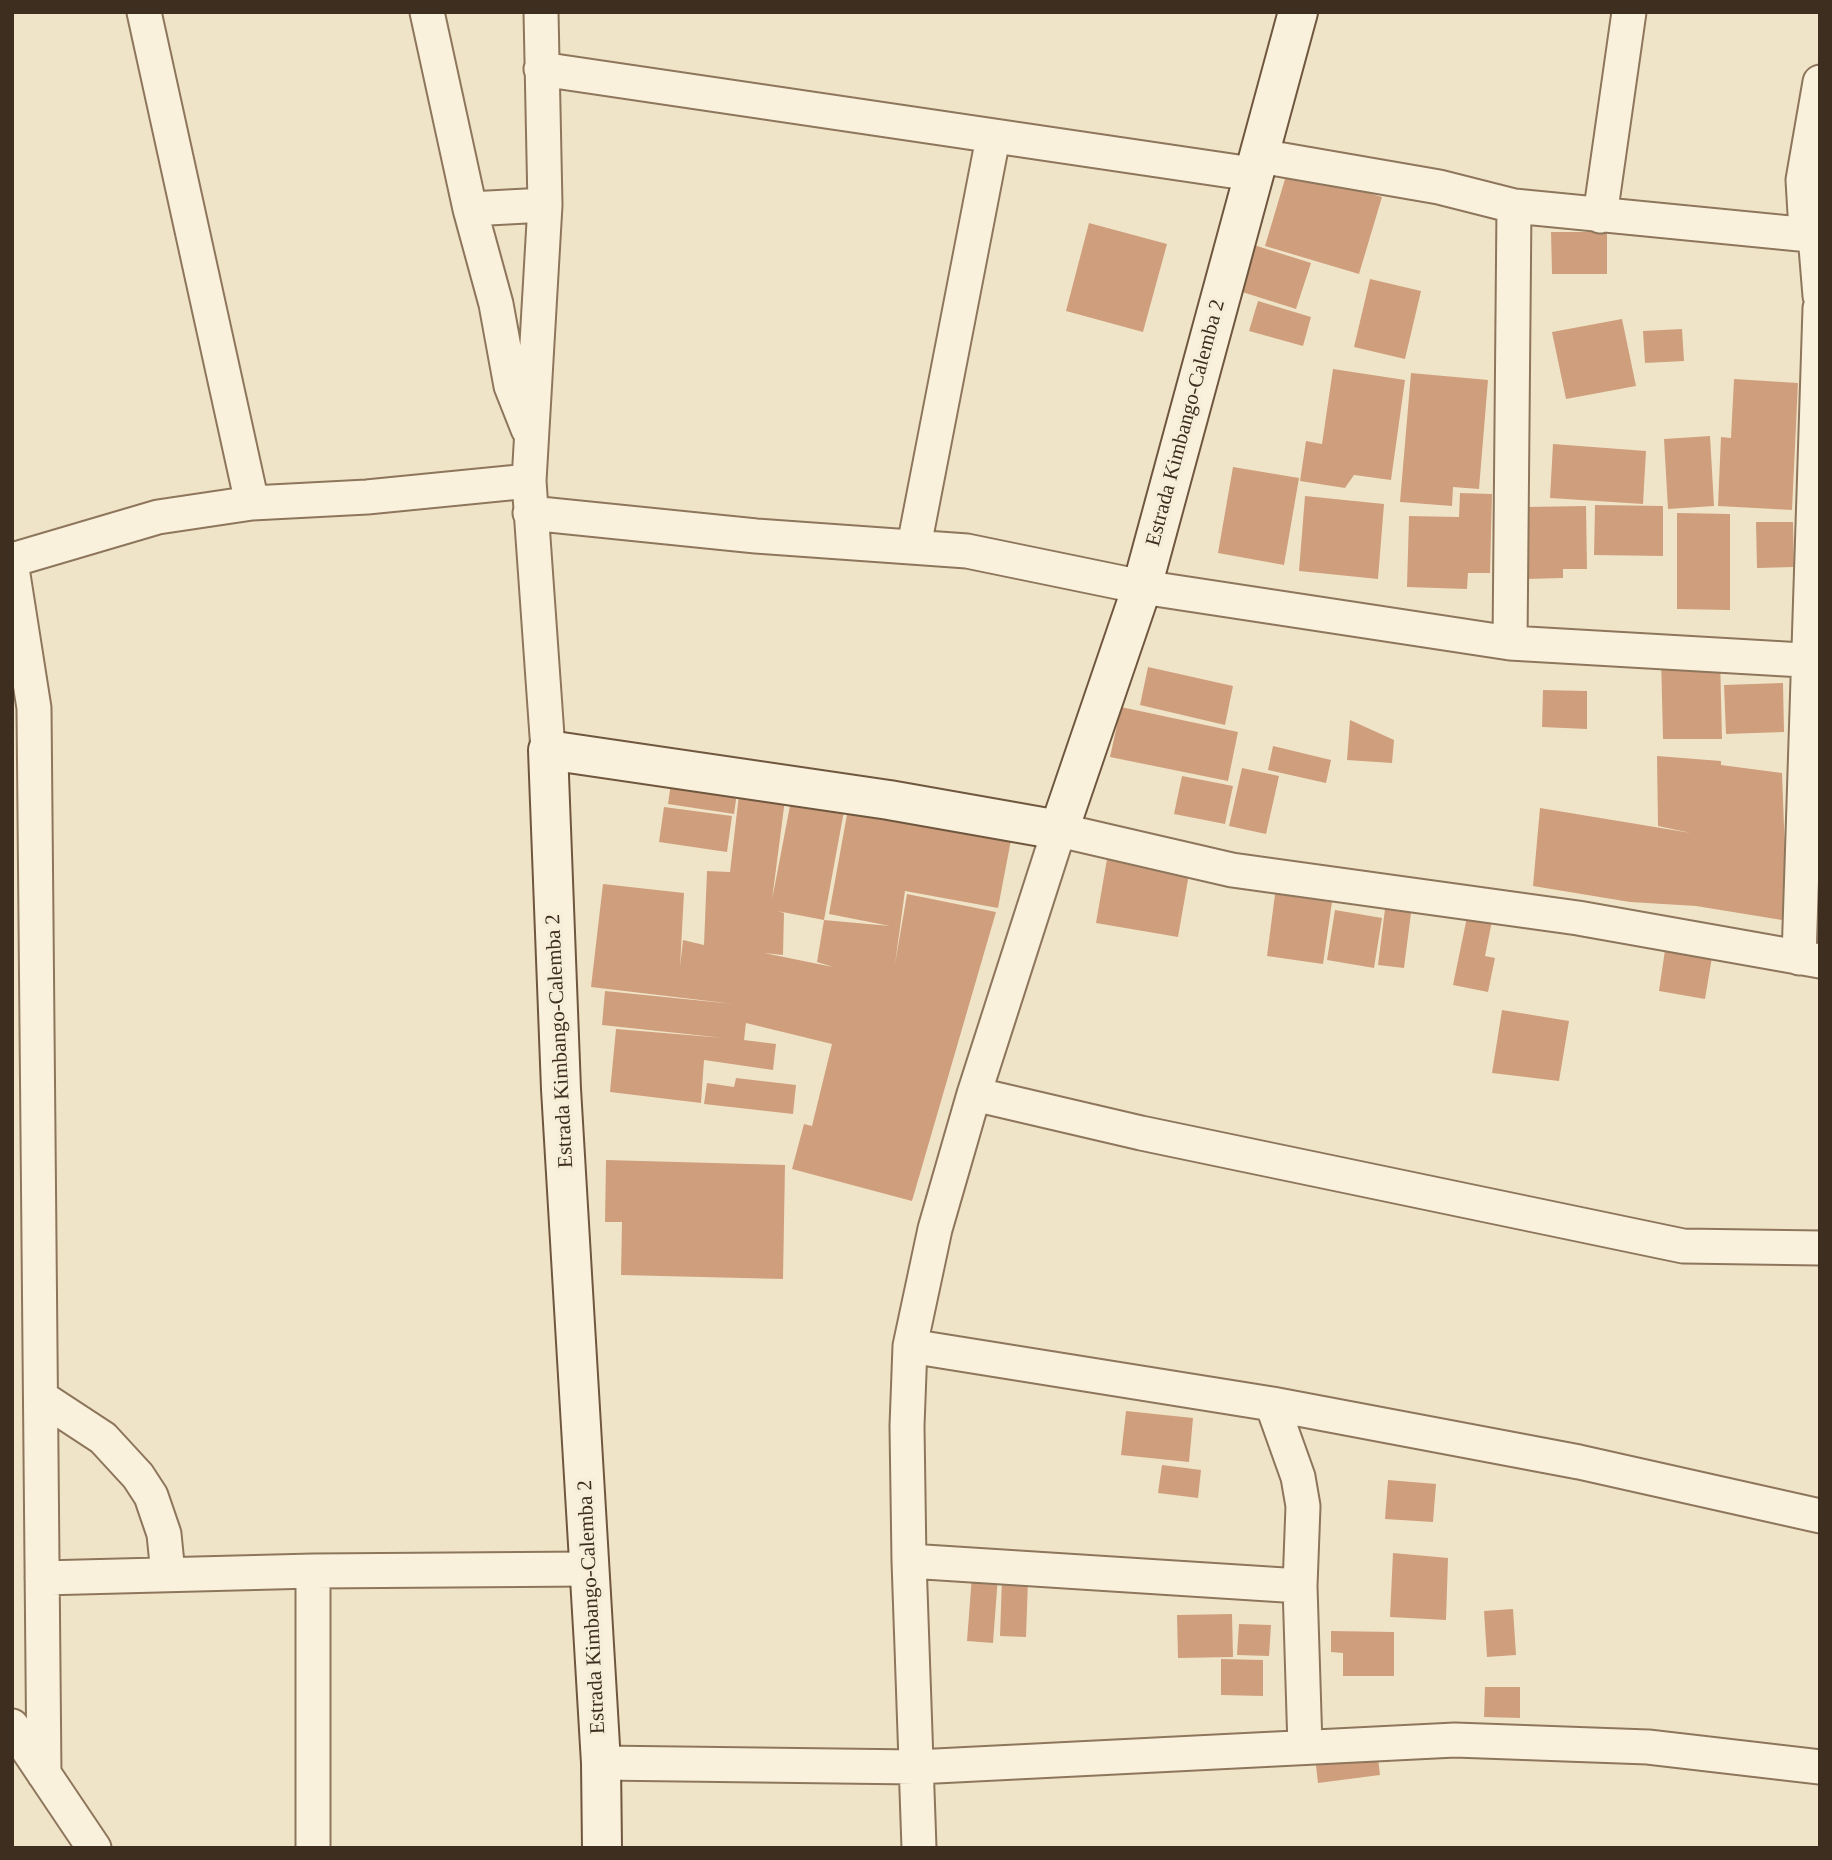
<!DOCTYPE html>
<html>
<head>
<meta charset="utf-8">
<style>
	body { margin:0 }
	#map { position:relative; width:1832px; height:1860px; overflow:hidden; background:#f0e4c8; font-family:Georgia,serif }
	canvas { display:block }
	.frame { position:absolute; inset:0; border:14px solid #3d2e20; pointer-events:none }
</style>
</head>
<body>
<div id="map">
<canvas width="1832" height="1860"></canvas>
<div class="frame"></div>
</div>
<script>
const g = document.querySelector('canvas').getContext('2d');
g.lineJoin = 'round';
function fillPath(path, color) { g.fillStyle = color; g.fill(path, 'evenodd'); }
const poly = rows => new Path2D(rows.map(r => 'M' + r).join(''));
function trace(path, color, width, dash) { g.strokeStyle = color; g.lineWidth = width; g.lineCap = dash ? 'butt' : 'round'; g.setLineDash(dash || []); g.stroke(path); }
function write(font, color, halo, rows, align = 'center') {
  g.font = font + ' Georgia,serif'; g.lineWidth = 7; g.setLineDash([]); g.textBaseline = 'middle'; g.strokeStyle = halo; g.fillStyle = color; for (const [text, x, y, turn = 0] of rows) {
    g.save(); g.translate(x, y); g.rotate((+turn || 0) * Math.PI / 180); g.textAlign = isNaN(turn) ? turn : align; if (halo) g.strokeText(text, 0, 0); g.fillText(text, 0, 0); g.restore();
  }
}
fillPath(poly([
	[1288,169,1382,197,1359,274,1265,246],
	[1089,223,1167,244,1143,332,1066,311],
	[1551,232,1607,232,1607,274,1552,274],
	[1254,245,1311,263,1296,309,1239,291],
	[1370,279,1421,291,1405,359,1354,347],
	[1258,301,1311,317,1303,346,1249,331],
	[1622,319,1636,386,1566,399,1552,332],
	[1682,329,1684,361,1645,363,1643,331],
	[1333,369,1405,380,1391,480,1354,475,1345,488,1300,481,1306,441,1322,444],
	[1411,373,1488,380,1479,489,1453,487,1452,506,1400,502],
	[1734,379,1798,383,1792,510,1718,506,1721,437,1731,438],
	[1710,436,1714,506,1668,509,1664,439],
	[1553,444,1646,451,1643,504,1550,498],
	[1233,467,1299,478,1284,565,1218,553],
	[1460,493,1492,494,1490,573,1468,573,1467,589,1407,587,1409,516,1459,517],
	[1305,496,1384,504,1378,579,1299,571],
	[1595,505,1663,506,1663,556,1594,555],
	[1586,506,1587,569,1563,569,1563,578,1526,579,1524,507],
	[1677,513,1730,514,1730,610,1677,609],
	[1756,522,1793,522,1794,567,1757,568],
	[1720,656,1722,739,1663,739,1661,657],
	[1148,667,1233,686,1225,725,1140,705],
	[1783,683,1784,732,1726,734,1724,685],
	[1543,690,1587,691,1587,729,1542,727],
	[1121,707,1238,732,1228,781,1110,757],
	[1350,720,1394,740,1392,763,1347,760],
	[1273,746,1331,760,1326,783,1268,770],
	[1657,756,1721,761,1721,765,1782,773,1785,853,1790,854,1788,921,1696,906,1630,902,1533,886,1540,808,1691,833,1658,826],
	[1242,768,1279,776,1266,834,1229,826],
	[672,776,738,786,734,814,668,804],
	[1182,776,1233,786,1225,824,1174,814],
	[740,786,786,792,772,900,793,790,846,800,824,920,777,911,784,913,783,955,764,953,833,967,817,962,824,920,890,926,829,914,848,809,1011,840,998,908,905,891,895,964,907,894,996,912,912,1201,792,1169,804,1124,812,1126,832,1044,746,1023,744,1040,776,1044,773,1070,704,1060,701,1103,610,1092,616,1029,724,1038,602,1025,605,991,734,1004,591,987,603,884,684,893,680,967,683,940,704,945,707,871,730,872],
	[664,807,732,816,727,852,659,842],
	[1107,859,1189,874,1178,937,1096,923],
	[1275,894,1332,902,1323,964,1267,956],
	[1385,909,1411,913,1404,968,1378,965],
	[1335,910,1382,918,1374,968,1327,960],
	[1467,917,1492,921,1485,956,1495,958,1488,992,1453,985],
	[1666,943,1713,951,1705,999,1659,991],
	[1502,1010,1569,1021,1559,1081,1492,1073],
	[736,1078,796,1085,793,1114,704,1104,707,1083,734,1087],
	[606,1160,785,1165,783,1279,621,1275,622,1222,605,1222],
	[1126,1411,1193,1418,1189,1462,1121,1455],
	[1162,1465,1201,1470,1198,1498,1158,1493],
	[1388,1480,1436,1484,1433,1522,1385,1519],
	[1393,1553,1448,1558,1446,1620,1390,1617],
	[972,1575,998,1576,993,1643,967,1641],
	[1002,1579,1028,1580,1026,1637,1000,1636],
	[1513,1609,1516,1655,1487,1657,1484,1611],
	[1232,1614,1233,1657,1178,1658,1177,1615],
	[1239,1624,1271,1625,1269,1656,1237,1655],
	[1331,1631,1394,1632,1394,1676,1343,1676,1343,1653,1331,1652],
	[1221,1659,1263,1660,1263,1696,1221,1695],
	[1485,1687,1520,1687,1520,1718,1484,1717],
	[1377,1749,1380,1775,1318,1783,1315,1757]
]), '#cf9f7d');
const minor = poly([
	[144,12,252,503],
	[427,12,470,209,496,304,511,386,528,429],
	[541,12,545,205,529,481,548,750],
	[541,69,1252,174],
	[1820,82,1803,180,1805,214,1815,235,1820,296],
	[1260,156,1439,187,1514,206,1820,236],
	[470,209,545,205],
	[1600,216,1629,12],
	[530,513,756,536,967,551,1142,587,1510,643,1820,661],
	[914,546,993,138],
	[12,560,158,517,252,503,367,497,529,481],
	[12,568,34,708,44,1774],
	[1510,643,1514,206],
	[1799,958,1820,308],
	[974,1094,1141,1133,1683,1246,1820,1248],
	[910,1346,1272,1404,1579,1462,1820,1516],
	[42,1398,103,1438,138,1476,151,1496,164,1534,168,1574],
	[1272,1404,1298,1477,1303,1506,1300,1586,1305,1747],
	[909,1561,1300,1586],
	[42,1578,313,1571,589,1569],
	[12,1726,94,1848],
	[601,1763,916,1767,1455,1740,1648,1747,1820,1767],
	[313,1848,313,1571],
	[919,1848,909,1561,907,1426,910,1346,935,1229,974,1094,1059,830,1232,870,1578,918,1820,961]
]);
const secondary = poly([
	[602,1848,601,1763,561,1089,548,750,889,800,1059,830,1142,587,1298,12]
]);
trace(minor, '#8d765c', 37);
trace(secondary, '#6f573f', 42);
trace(minor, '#faf1dc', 33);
trace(secondary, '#faf1dc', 38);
write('21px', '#3d2e20', '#f7eed8', [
	["Estrada Kimbango-Calemba 2",1186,423,-75],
	["Estrada Kimbango-Calemba 2",560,1041,-93],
	["Estrada Kimbango-Calemba 2",592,1607,-93]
]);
</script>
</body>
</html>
